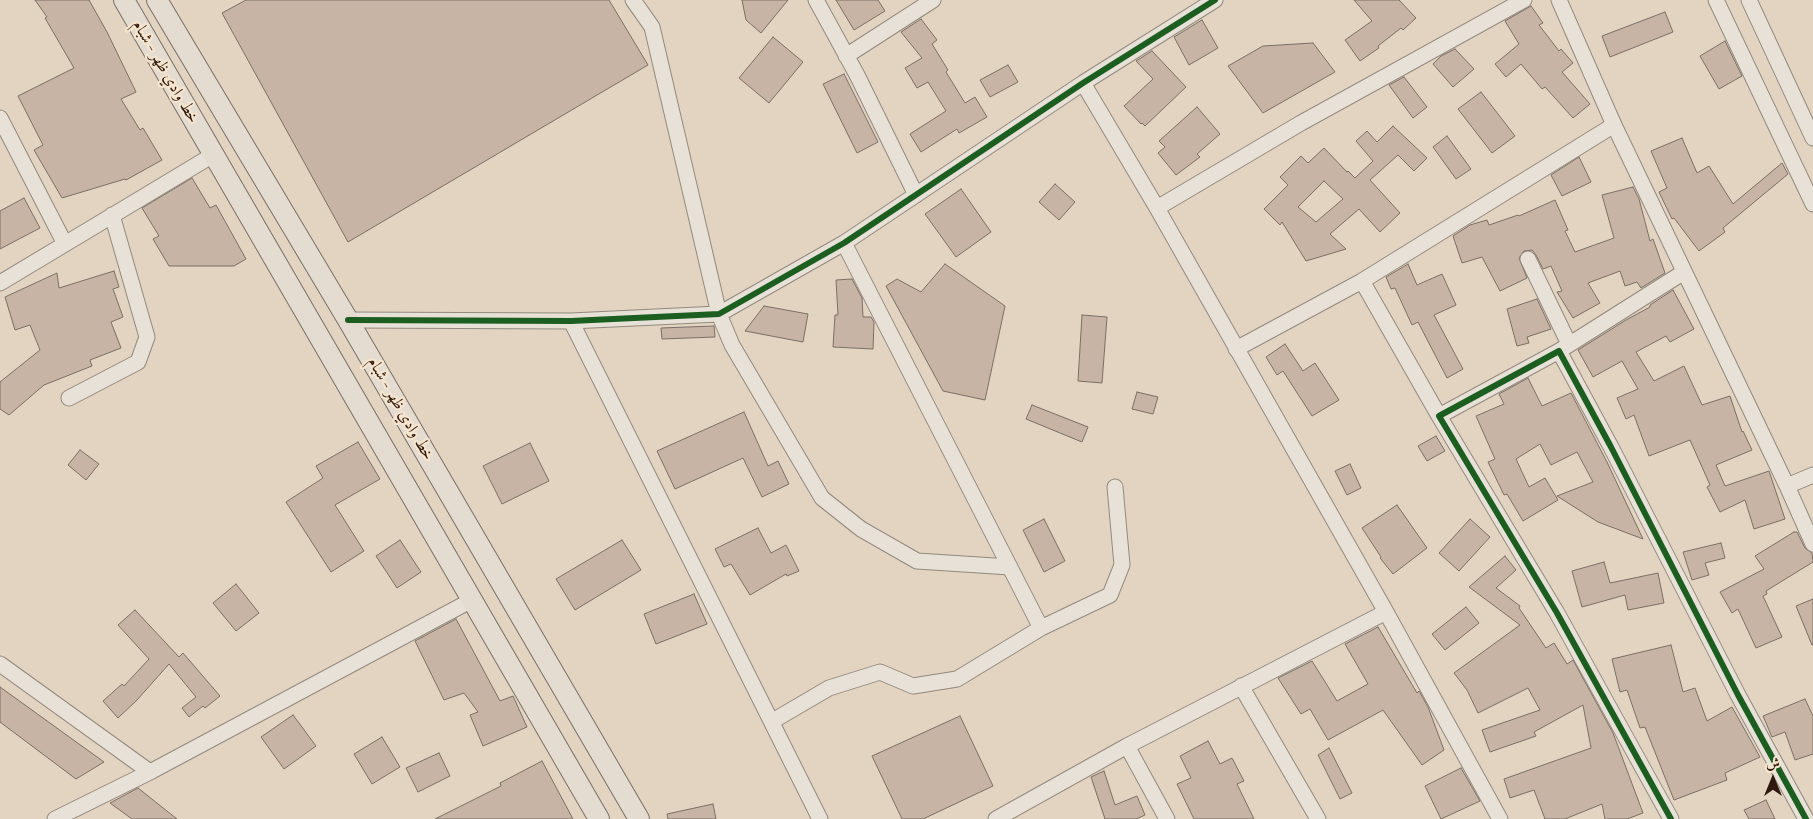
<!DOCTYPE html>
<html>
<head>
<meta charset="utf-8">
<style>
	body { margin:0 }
	#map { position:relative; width:1813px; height:819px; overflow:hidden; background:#e2d4c1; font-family:"Libre Bodoni",Amiri,serif }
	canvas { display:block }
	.north { position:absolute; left:1748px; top:754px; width:50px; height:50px; -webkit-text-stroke:4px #f5e5ce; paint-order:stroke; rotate:0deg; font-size:14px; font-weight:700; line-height:20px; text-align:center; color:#30180f }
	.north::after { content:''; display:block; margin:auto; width:18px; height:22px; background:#30180f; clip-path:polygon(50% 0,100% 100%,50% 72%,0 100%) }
</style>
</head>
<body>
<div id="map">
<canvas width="1813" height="819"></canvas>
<div class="north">ش</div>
</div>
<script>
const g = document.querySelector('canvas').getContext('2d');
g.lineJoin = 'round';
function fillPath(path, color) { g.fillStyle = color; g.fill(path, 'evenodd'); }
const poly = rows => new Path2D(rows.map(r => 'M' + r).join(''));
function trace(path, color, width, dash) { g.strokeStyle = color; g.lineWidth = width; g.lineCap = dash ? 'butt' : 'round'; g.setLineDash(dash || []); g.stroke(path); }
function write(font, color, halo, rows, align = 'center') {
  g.font = font + ' "Libre Bodoni",Amiri,serif'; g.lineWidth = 4.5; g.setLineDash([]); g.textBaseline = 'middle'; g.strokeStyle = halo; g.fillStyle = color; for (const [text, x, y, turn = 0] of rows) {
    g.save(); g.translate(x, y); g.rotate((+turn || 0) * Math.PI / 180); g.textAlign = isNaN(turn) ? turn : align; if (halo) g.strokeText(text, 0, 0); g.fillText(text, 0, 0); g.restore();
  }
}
const building = poly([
	[35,0,89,0,107,32,136,92,121,99,140,130,143,128,162,160,126,180,125,179,62,198,34,150,43,145,18,96,74,68,45,18,47,17,35,0],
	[246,0,609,0,648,65,348,242,222,13,246,0],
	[742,0,788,0,761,33,746,20,742,0],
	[836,0,878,0,885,11,854,30,836,0],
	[1354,0,1399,0,1416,18,1403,30,1401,28,1378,46,1379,48,1360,61,1345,40,1372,21,1354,0],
	[1531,6,1543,23,1539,25,1559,51,1561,49,1573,63,1562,72,1590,104,1573,118,1545,87,1542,89,1521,64,1506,77,1495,64,1519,44,1505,21,1531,6],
	[1665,12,1673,32,1610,57,1602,36,1665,12],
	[921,19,937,40,932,44,948,70,946,72,965,103,975,97,987,117,959,133,957,129,921,152,910,134,946,111,928,82,917,88,905,68,922,58,901,32,921,19],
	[1202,20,1218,48,1189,65,1174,37,1202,20],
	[773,37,803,62,769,103,739,78,773,37],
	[1725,41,1742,76,1719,89,1700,56,1725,41],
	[1313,43,1335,72,1263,113,1228,66,1263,46,1313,43],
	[1455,49,1474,69,1453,87,1433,64,1441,56,1455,49],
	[1152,51,1186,87,1145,126,1142,123,1141,124,1124,106,1153,79,1136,61,1152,51],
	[1008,65,1018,82,990,97,980,80,1008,65],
	[844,74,878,142,857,153,823,84,844,74],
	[1404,77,1427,107,1413,118,1389,85,1404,77],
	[1481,92,1515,136,1492,153,1458,109,1481,92],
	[1197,107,1220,134,1197,154,1200,157,1176,175,1158,153,1165,147,1159,141,1197,107],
	[1393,126,1427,158,1414,171,1398,155,1370,180,1400,213,1380,232,1359,209,1330,234,1346,249,1306,261,1282,222,1280,225,1264,209,1288,185,1280,177,1301,156,1308,163,1324,148,1347,172,1348,171,1355,178,1373,161,1356,141,1367,131,1377,142,1393,126],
	[1324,181,1343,199,1316,222,1298,207,1324,181],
	[1447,136,1471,169,1456,179,1433,147,1447,136],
	[1682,138,1697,173,1709,166,1733,204,1782,163,1788,174,1723,228,1725,232,1699,251,1674,218,1672,219,1659,192,1667,188,1651,151,1682,138],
	[1579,157,1591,182,1562,196,1551,175,1579,157],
	[192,178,210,208,216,205,246,259,234,266,169,266,153,239,159,236,142,208,192,178],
	[1055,184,1075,202,1059,220,1039,202,1055,184],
	[1633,187,1639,199,1650,241,1653,239,1665,273,1641,288,1637,282,1625,286,1620,271,1588,283,1600,303,1573,318,1557,292,1562,291,1551,266,1543,269,1536,255,1532,250,1524,251,1519,258,1527,278,1500,291,1482,257,1462,263,1453,236,1470,225,1487,220,1489,225,1518,215,1519,216,1555,200,1568,230,1565,231,1575,252,1614,238,1602,195,1633,187],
	[961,189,991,232,956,257,925,214,961,189],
	[24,198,40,228,0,249,0,211,24,198],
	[945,264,1005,306,985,400,943,391,886,286,897,279,921,292,945,264],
	[1408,264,1417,285,1442,274,1456,305,1434,315,1463,369,1447,378,1418,322,1412,325,1395,288,1391,289,1386,277,1408,264],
	[114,271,119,287,113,289,123,317,111,322,121,348,90,360,92,366,44,385,9,415,0,409,0,382,40,350,30,325,15,330,5,297,57,273,59,288,114,271],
	[852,279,862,298,863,317,871,317,874,322,873,349,833,347,835,315,838,315,836,280,852,279],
	[1673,290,1694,329,1670,342,1666,336,1636,352,1654,381,1684,366,1702,405,1730,396,1742,432,1743,431,1752,450,1716,465,1725,486,1769,471,1785,519,1754,529,1745,500,1720,512,1707,487,1710,485,1690,440,1649,456,1634,415,1626,419,1617,398,1638,389,1622,361,1593,377,1578,350,1626,320,1650,307,1650,305,1673,290],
	[1537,299,1551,329,1527,337,1529,343,1517,346,1507,309,1537,299],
	[764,306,808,314,803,342,745,331,764,306],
	[1082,315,1107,317,1102,383,1078,381,1082,315],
	[714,326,715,337,662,339,661,328,714,326],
	[1285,344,1303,371,1315,363,1339,400,1312,416,1283,371,1277,375,1266,357,1285,344],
	[1528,378,1542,406,1571,393,1607,462,1643,539,1598,522,1557,496,1593,482,1577,452,1551,465,1540,444,1516,459,1529,487,1545,478,1558,500,1523,521,1507,494,1504,495,1488,462,1495,459,1476,416,1504,404,1499,394,1528,378],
	[1137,392,1158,397,1153,414,1132,409,1137,392],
	[1032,405,1088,427,1082,442,1026,419,1032,405],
	[744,412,768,466,778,461,789,484,762,497,743,458,675,489,657,451,744,412],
	[1436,436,1445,451,1427,461,1418,446,1436,436],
	[358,442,380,479,335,505,364,551,331,572,286,502,323,478,316,466,358,442],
	[530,443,549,481,502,504,483,466,530,443],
	[80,450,99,464,86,480,68,465,80,450],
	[1350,464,1361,488,1347,495,1335,471,1350,464],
	[1397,505,1427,548,1393,574,1380,558,1381,557,1362,528,1397,505],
	[1044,519,1065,561,1044,572,1023,530,1044,519],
	[1470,519,1490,537,1459,571,1439,553,1470,519],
	[758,528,771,553,786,545,799,571,787,576,786,574,750,595,731,564,724,567,715,549,758,528],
	[1794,532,1797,532,1805,548,1812,553,1813,562,1766,591,1767,594,1763,596,1782,637,1756,648,1738,609,1732,613,1720,592,1764,569,1755,556,1794,532],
	[400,540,421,572,397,588,376,556,400,540],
	[622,540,641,570,575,610,556,579,622,540],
	[1721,543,1725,558,1705,563,1709,575,1692,580,1683,552,1721,543],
	[1505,556,1516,570,1496,588,1520,606,1519,608,1546,648,1554,643,1567,664,1573,660,1613,733,1643,813,1627,819,1605,819,1602,804,1565,819,1545,819,1534,790,1510,798,1504,779,1591,748,1583,705,1534,732,1536,736,1490,752,1482,730,1540,710,1528,688,1478,713,1467,690,1454,673,1520,625,1469,587,1505,556],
	[1604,562,1610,583,1658,573,1664,603,1628,610,1625,595,1582,607,1572,571,1604,562],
	[236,584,259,613,236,631,213,603,236,584],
	[694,594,707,624,656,644,644,614,694,594],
	[1813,599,1813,645,1812,645,1796,606,1813,599],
	[1466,607,1479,623,1445,650,1432,634,1466,607],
	[135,610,179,657,183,653,220,696,205,708,203,706,189,717,182,708,196,697,169,664,137,700,118,718,103,701,122,684,124,686,149,659,118,625,135,610],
	[456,619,500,701,513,696,527,727,483,746,470,715,478,712,464,693,444,700,415,641,456,619],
	[1378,627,1417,693,1419,691,1428,707,1444,750,1422,765,1383,710,1328,740,1310,709,1301,714,1278,678,1312,661,1337,701,1368,684,1345,644,1378,627],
	[1671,645,1683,692,1695,688,1707,721,1732,707,1760,757,1725,773,1727,780,1674,800,1645,727,1640,728,1627,690,1620,692,1612,659,1671,645],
	[0,687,104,762,76,779,0,722,0,687],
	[1805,699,1813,716,1813,754,1795,760,1785,732,1772,737,1763,716,1805,699],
	[293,715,316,746,284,769,261,737,293,715],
	[960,716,993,786,923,819,902,819,872,756,960,716],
	[382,737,400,767,372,784,354,754,382,737],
	[1208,741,1220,764,1232,758,1244,781,1237,784,1254,819,1194,819,1177,784,1191,778,1180,756,1208,741],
	[1329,748,1352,793,1340,799,1318,755,1329,748],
	[439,753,450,776,418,792,406,768,439,753],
	[542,761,573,819,435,819,501,786,500,783,542,761],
	[1461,768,1480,801,1441,819,1425,786,1461,768],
	[1104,771,1115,805,1137,796,1145,815,1136,819,1105,819,1091,777,1104,771],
	[138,788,177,819,132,819,110,803,138,788],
	[1766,800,1775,819,1749,819,1744,810,1766,800],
	[713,804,716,819,668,819,667,814,713,804]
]);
fillPath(building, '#c7b4a5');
trace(building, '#7a6f65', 1);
const minor = poly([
	[633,0,652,27,719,314,732,345,822,498,861,529,917,561,1010,567],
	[816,0,857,75,916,195],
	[1559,0,1614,125,1787,486,1813,544],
	[1716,0,1813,204],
	[1749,0,1813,138],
	[846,56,933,0],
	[1083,83,1157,208,1386,612,1500,819],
	[0,118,65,244,213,155],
	[1157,208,1301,123,1524,0],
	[844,243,1041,628],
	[1528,259,1569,344],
	[1362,281,1614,125],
	[0,283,65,244],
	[348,320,571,321,719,314,844,243,1083,83,1215,0],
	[571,321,820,819],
	[1236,349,1362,281,1439,416],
	[1559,351,1684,272],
	[69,398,138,362,147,337,112,215],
	[1787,486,1813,475],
	[0,664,150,772],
	[1241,686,1318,819],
	[776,719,829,688,880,672,913,686,957,679,1041,628,1110,595,1122,565,1115,487],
	[1127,746,1167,819],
	[55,819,150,772,472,600],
	[996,819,1127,746,1386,612],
	[1671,819,1557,613,1439,416,1559,351,1611,447,1738,695,1806,819]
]);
const major = poly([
	[124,0,599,819],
	[157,0,348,320,639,819]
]);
trace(minor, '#93897d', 17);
trace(major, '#7a6f65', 22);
trace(minor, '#e7e1d7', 15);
trace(major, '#e4dcd0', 20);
trace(poly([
	[348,320,571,321,719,314,844,243,1083,83,1215,0],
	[1671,819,1557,613,1439,416,1559,351,1611,447,1738,695,1806,819]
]), '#1b5e20', 6);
write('16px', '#30180f', '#f5e5ce', [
	["خط وادي ظهر - شبام",165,72,60],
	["خط وادي ظهر - شبام",400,409,60]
]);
</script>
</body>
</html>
